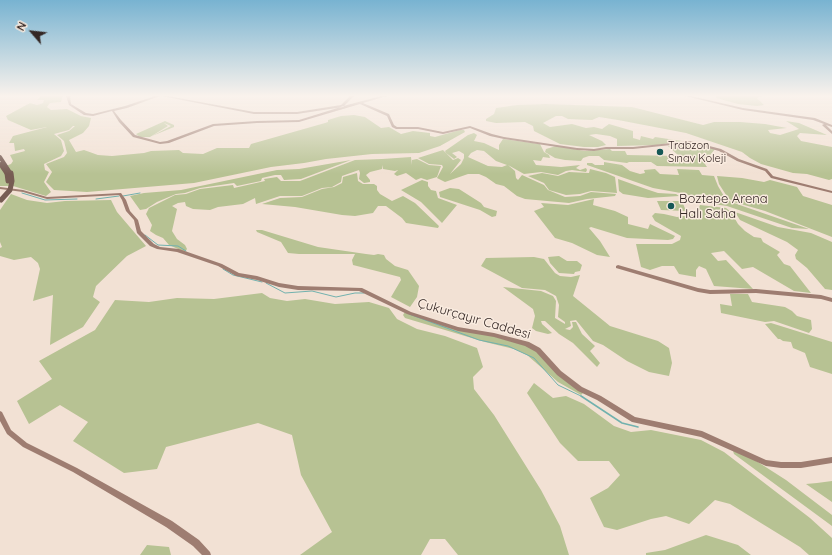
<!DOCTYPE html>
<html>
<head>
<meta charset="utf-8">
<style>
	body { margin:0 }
	#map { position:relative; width:832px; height:555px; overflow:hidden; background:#f2e1d4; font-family:Quicksand,sans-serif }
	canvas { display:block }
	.north { position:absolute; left:12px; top:12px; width:40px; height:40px; -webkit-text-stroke:3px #faece0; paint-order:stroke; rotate:298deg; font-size:11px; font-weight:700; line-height:16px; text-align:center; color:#342724 }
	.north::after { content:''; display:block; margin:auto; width:14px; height:18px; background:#342724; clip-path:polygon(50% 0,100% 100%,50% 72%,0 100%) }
</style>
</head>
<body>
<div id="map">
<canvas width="832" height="555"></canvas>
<div class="north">N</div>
</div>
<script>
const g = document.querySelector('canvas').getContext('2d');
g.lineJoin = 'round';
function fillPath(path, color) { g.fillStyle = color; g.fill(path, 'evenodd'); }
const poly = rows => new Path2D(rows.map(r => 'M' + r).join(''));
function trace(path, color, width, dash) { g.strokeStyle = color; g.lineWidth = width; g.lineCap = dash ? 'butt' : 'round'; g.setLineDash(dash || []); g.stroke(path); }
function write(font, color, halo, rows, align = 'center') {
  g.font = font + ' Quicksand,sans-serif'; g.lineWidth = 3; g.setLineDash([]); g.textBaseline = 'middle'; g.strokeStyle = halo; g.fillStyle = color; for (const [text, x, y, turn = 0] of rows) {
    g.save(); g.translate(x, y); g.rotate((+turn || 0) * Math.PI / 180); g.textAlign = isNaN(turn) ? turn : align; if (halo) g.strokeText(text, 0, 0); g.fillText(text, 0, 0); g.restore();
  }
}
fillPath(poly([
	[41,96,63,96,61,102,50,103,47,107,51,110,67,109,81,116,91,118,89,126,83,133,69,140,76,152,84,150,98,155,112,156,144,153,151,151,179,150,183,153,203,154,217,148,249,148,251,144,325,123,328,122,328,120,341,116,354,115,365,117,381,128,389,127,401,134,413,131,430,133,430,136,435,137,460,130,464,130,465,132,440,146,419,153,372,154,326,159,304,163,271,167,194,183,87,192,54,190,46,182,52,172,46,164,64,157,67,153,64,141,57,135,69,131,75,126,56,126,73,126,69,130,54,134,61,140,64,151,61,156,44,164,45,170,49,172,44,182,51,192,46,196,13,186,0,186,0,168,11,164,13,161,10,155,25,151,24,149,15,151,14,143,9,143,13,136,47,127,31,130,8,120,6,116,30,103,37,105,43,103,44,100,37,100],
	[716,96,762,96,757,98,764,105,757,106,738,104,716,98],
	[545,104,632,107,703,125,714,122,740,122,765,124,787,128,768,130,770,133,780,135,799,129,786,121,799,123,827,135,800,133,797,136,801,141,832,147,832,179,829,180,807,174,793,173,761,164,750,158,742,152,686,133,618,120,599,117,592,120,568,119,562,116,556,116,543,123,550,127,572,124,586,128,594,127,602,129,609,124,633,131,633,138,640,140,641,136,653,139,655,137,682,141,657,145,617,146,617,139,610,136,596,134,589,135,602,141,606,145,598,147,584,147,560,144,534,131,533,126,525,122,496,123,486,121,486,119,494,114,496,108,517,105],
	[165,121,174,125,174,127,152,136,171,126,164,123,168,126,150,137,140,137,136,134],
	[474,133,477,135,474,141,484,143,499,150,499,145,503,139,540,144,544,152,549,155,550,158,543,157,541,161,533,160,536,165,561,167,580,165,576,168,580,170,586,168,587,170,586,172,572,170,566,171,558,175,541,172,524,174,508,165,515,171,516,178,518,180,522,175,544,185,548,190,565,197,580,196,591,192,616,194,615,196,587,199,569,203,525,199,517,196,504,186,496,184,486,177,479,174,468,174,445,182,437,178,443,167,442,165,429,164,418,158,443,150,453,160,458,158,461,160,450,174,461,164,464,158,464,154,459,151,452,153,457,157,454,159,446,153,445,151,468,135],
	[477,150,484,151,496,161,507,165,502,167,488,166,468,157,471,153],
	[682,144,693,146,696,145,705,150,709,148,715,149,708,158,703,161,707,167,657,166,651,162,629,162,627,163,604,160,599,156,589,156,583,158,581,161,565,160,555,158,545,152,546,149,556,146,585,151,610,149,612,151,625,151,627,155,679,156,668,146],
	[411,157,412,165,412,160,417,159,429,165,441,166,437,177,427,180,421,178,416,180,406,173,397,176,394,174,398,170,395,171,383,169,383,165,382,169,370,172,366,175,370,180,370,182,364,183,359,179,360,173,359,170,342,176,341,182,332,187,322,188,302,196,280,196,256,204,255,198,243,204,218,207,210,210,193,209,186,206,185,202,178,203,172,206,177,209,172,231,177,239,185,245,187,249,185,252,169,245,163,238,156,235,150,231,152,225,146,214,149,208,175,195,186,194,200,189,233,185,234,188,265,181,264,179,277,177,281,181,300,181,355,160,382,159,382,161,382,159],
	[351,160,301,179,284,180,281,175,275,175,262,178,261,181,237,186,234,183,200,188,185,193,176,194,157,202,146,209,140,210,130,196,144,193,181,190,277,170,299,169],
	[604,162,622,165,630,171,640,174,645,173,644,170,655,169,660,174,679,175,677,169,699,170,702,175,714,176,718,186,725,198,731,202,809,229,792,228,727,206,706,203,686,194,653,188,587,165,587,163,592,163,595,165,604,165],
	[590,169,606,173,615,177,617,193,591,191,580,194,566,195,549,190,544,183,528,176,542,173,558,176,569,172,589,173],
	[357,173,358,181,363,184,374,184,377,186,377,190,380,194,392,201,403,196,415,203,439,226,438,228,406,223,402,218,386,206,378,206,373,213,355,216,342,215,295,207,262,204,280,198,302,197,322,189,334,187,342,183,343,177],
	[717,176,742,178,764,182,770,180,797,187,803,196,832,205,832,237,765,211,734,202,728,198,719,184],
	[618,179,646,189,658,193,676,194,679,196,648,198,623,194,619,191],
	[422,180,428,182,428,186,431,190,436,191,438,198,457,205,442,223,421,202,401,190],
	[450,188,459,189,481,203,484,207,497,211,496,216,492,217,480,210,440,197,439,192],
	[11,194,27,200,47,203,65,201,111,200,117,212,146,246,127,256,96,286,93,297,100,302,83,327,50,345,53,295,33,301,40,269,38,263,31,257,14,260,0,256,0,248,2,247,0,242,0,210],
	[594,199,593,205,615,211,628,217,628,224,648,229,650,224,675,236,673,239,668,240,627,238,591,227,589,228,600,241,610,257,597,255,572,243,555,238,534,211,544,207,541,203,568,205],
	[657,201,682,201,686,211,661,210],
	[700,205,726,208,731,212,738,224,745,231,754,237,761,238,763,242,780,252,777,255,784,264,790,266,811,293,794,291,753,267,742,269,724,251,711,253,718,261,726,260,753,289,714,286,706,269,699,266,696,270,696,277,679,274,674,266,662,266,650,270,641,267,636,244,672,244,680,240,681,236,655,221,652,216,655,213,664,214,677,217,697,214],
	[735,212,778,227,811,233,832,242,832,290,825,289,807,268,796,259,795,255,798,250,787,242,740,220],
	[256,230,262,230,318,247,366,254,374,255,378,254,384,255,386,259,395,266,408,270,419,286,417,297,410,307,391,297,401,280,400,277,353,265,352,260,355,254,299,254,288,253,281,242,257,232],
	[559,256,567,261,577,261,582,265,580,271,575,272,574,274,559,273,550,263,548,257],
	[534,257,544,259,555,273,560,276,571,277,580,275,573,296,610,326,658,341,669,348,672,363,669,376,649,372,627,361,603,345,593,341,576,320,570,321,571,326,565,329,570,330,573,327,572,322,576,322,582,334,595,346,590,351,600,363,597,367,573,343,559,334,545,321,541,321,542,324,552,333,548,334,536,331,532,328,535,316,533,309,503,287,541,291,553,296,556,301,555,318,565,324,565,322,558,317,559,305,556,296,545,290,522,288,481,266,486,258],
	[262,293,270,298,287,301,305,299,335,304,369,302,389,308,397,319,417,329,445,336,477,348,483,367,473,377,474,389,494,415,541,490,560,526,569,555,458,555,445,539,430,539,421,555,300,555,332,532,301,475,292,435,258,423,166,447,157,469,124,473,73,441,88,422,60,405,29,424,17,401,52,379,39,361,95,330,115,300,149,302,177,298,214,299],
	[730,294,748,294,752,302,785,307,792,311,797,316,811,320,812,329,809,333,774,321,765,322,721,313,720,304,732,306],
	[405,312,456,329,489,335,528,346,534,349,583,393,581,395,558,382,527,355,514,349,485,342,405,318,403,315],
	[771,323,832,342,832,374,810,367,805,353,793,348,791,342,783,341,780,339,778,339,765,324],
	[534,383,553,398,566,396,584,404,614,426,631,432,651,430,701,440,724,452,810,518,832,538,832,555,809,555,800,547,730,504,715,500,689,524,666,516,651,519,617,530,604,527,590,498,608,488,620,475,609,461,578,461,560,443,527,393],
	[733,451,750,457,786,480,832,515,832,526,734,454],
	[832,481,832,502,806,484,817,483],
	[706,535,738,545,751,555,646,555,646,553,665,550],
	[147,545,169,547,171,555,140,555]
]), '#b7c293');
trace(poly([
	[22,193,45,200,77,199],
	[123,196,140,193],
	[96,199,119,196],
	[145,235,158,245,178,246,186,251],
	[223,269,233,275,262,282],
	[266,283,285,293,312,291,336,297,355,293,364,293],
	[409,314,479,340,508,346,534,358,558,385,583,397]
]), '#71b1ae', 1);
trace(poly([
	[581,396,622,423,638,427]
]), '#71b1ae', 1.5);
fillPath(poly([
	[66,96,70,96,71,104,86,113,93,114,125,106,155,96,160,96,127,108,114,111,121,120,135,135,160,142,167,141,213,124,257,121,299,120,347,105,381,96,387,96,363,103,389,114,394,125,397,127,418,127,443,132,470,126,492,134,504,137,577,148,594,149,606,147,633,147,690,141,721,149,739,159,767,169,773,176,832,191,832,193,771,178,765,171,737,161,719,151,690,143,633,149,606,149,594,151,577,150,504,139,490,136,470,128,443,134,418,129,396,129,392,127,387,116,360,104,299,122,257,123,214,126,169,143,160,144,133,137,119,122,112,111,93,116,84,115,69,105,66,96],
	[161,96,168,96,254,112,297,112,341,105,350,96,354,96,343,107,297,114,254,114,161,96],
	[685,96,691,96,743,108,815,118,832,125,832,127,826,125,832,131,832,134,823,126,822,125,824,124,813,120,743,110,685,96],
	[0,187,23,190,47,197,121,193,126,200,130,211,138,220,141,231,154,244,160,247,179,249,222,264,239,273,257,276,279,283,298,286,362,288,411,312,458,327,494,333,529,342,540,348,561,371,582,387,601,396,635,417,702,431,766,460,781,462,801,462,832,457,832,463,801,468,781,468,766,466,701,437,632,422,597,400,578,391,557,375,536,352,525,346,494,337,458,331,407,314,359,291,298,290,279,287,257,280,236,276,218,266,177,252,157,249,150,246,137,233,134,220,126,211,122,200,119,195,47,199,23,192,0,189,0,187],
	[618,265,698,288,710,290,756,289,821,295,832,298,832,302,821,299,756,293,710,294,698,292,616,268,616,266,618,265],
	[0,411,2,412,11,430,27,443,77,468,172,521,199,540,210,552,211,555,202,555,193,546,166,527,73,472,23,447,7,434,0,421,0,411]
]), '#9e7d71');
trace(poly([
	[0,157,11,174],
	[0,164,7,174]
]), '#775c53', 4);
trace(poly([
	[7,173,8,181],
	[1,200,10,190,12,181,11,173]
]), '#775c53', 5);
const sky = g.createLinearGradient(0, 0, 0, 174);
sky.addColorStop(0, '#78b3d1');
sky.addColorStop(0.55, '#f9f2ec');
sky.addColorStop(1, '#f9f2ec00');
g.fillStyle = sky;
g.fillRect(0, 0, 832, 174);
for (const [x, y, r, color] of [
	[660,152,4,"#165856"],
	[671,206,4,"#165856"]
]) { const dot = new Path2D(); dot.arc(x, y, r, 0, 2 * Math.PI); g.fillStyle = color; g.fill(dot); trace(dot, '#faece0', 1.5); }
write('11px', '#342724', '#faece0', [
	["Trabzon",668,146],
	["Sınav Koleji",668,159]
], 'left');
write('13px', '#342724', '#faece0', [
	["Boztepe Arena",679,199],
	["Halı Saha",679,214]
], 'left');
write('13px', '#342724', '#faece0', [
	["Çukurçayır Caddesi",474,319,16]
]);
</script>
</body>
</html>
